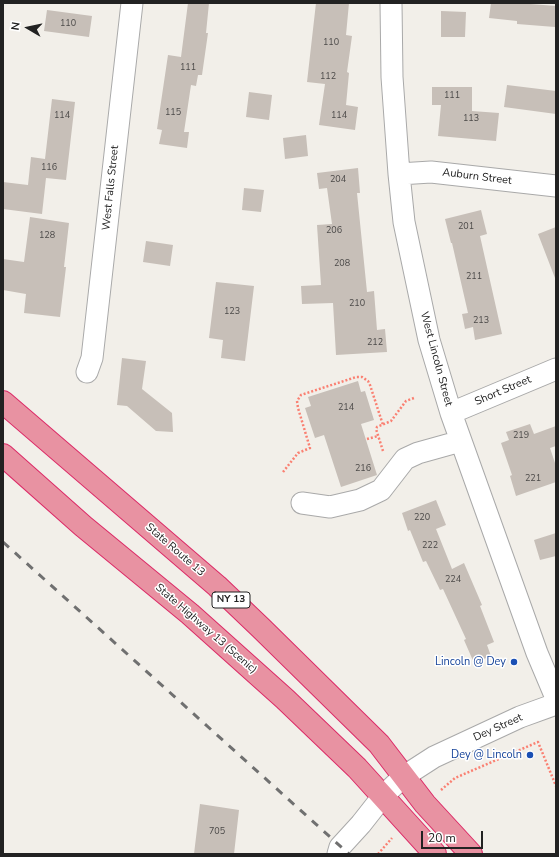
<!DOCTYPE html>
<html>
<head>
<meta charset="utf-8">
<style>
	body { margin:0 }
	#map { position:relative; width:559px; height:857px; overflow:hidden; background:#f2efe9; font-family:"Nunito Sans",sans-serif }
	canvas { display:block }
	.frame { position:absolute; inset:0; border:4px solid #222; pointer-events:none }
	.north { position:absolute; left:8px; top:8px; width:40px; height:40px; -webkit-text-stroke:3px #fff; paint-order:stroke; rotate:279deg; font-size:11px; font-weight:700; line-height:16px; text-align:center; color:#222 }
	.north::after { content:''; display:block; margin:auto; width:14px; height:18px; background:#222; clip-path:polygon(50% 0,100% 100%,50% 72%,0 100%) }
	.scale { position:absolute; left:421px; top:831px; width:62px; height:18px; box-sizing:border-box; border:2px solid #222; border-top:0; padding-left:5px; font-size:12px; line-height:14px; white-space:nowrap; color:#222; -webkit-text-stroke:3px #fff; paint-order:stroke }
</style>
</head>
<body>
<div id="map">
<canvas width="559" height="857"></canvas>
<div class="frame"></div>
<div class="north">N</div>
<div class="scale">20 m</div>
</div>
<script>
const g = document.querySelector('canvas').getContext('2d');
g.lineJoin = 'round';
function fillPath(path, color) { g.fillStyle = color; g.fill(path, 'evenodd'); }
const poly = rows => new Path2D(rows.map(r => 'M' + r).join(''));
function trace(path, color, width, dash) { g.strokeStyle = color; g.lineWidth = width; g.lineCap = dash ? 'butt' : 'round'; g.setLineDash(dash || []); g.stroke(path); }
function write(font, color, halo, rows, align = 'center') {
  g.font = font + ' "Nunito Sans",sans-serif'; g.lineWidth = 3; g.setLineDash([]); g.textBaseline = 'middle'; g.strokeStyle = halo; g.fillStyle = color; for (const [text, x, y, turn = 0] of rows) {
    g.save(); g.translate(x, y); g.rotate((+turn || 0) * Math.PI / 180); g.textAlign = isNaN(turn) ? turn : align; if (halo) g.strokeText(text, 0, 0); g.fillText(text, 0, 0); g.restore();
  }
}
fillPath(poly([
	[188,3,209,3,206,33,208,33,202,75,198,75,196,86,191,85,184,132,189,132,187,148,159,144,162,130,157,129,168,55,181,57],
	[316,3,349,3,346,35,352,36,347,72,349,73,346,105,358,107,355,130,319,125,325,84,307,82],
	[491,3,518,3,556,6,555,27,517,24,517,21,489,18],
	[47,10,92,16,89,37,44,31],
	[441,11,466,12,465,37,441,37],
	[507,85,556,91,556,114,504,107],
	[432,87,472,87,472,111,499,113,496,141,438,136,441,105,432,105],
	[249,92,272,95,269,120,246,117],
	[52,99,75,102,66,180,46,178,42,214,3,209,3,182,28,185,31,157,45,159],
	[306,135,308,156,285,159,283,138],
	[358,168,360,193,357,193,367,292,374,291,377,330,385,329,387,352,336,355,333,303,302,304,301,286,321,285,317,225,332,224,327,188,319,189,317,173],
	[244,188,264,190,261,212,242,210],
	[481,210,487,234,480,236,502,334,475,340,473,327,465,329,462,314,468,313,452,243,451,243,445,219],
	[30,217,69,223,64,267,66,267,60,317,24,313,26,294,3,290,3,259,24,262],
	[556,227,556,277,555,278,538,234],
	[146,241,173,245,170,266,143,262],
	[216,282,254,286,245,361,221,358,223,340,209,338],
	[122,358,146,361,142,389,172,413,173,432,156,431,127,406,117,405],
	[358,381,361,392,365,391,374,420,361,424,377,475,341,487,324,435,315,438,305,408,311,406,308,397],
	[530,424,534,434,556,426,556,446,550,448,556,466,556,482,516,496,510,476,512,475,501,443,509,440,506,432],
	[436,500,446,525,436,529,452,569,464,563,482,605,480,606,494,642,487,645,491,656,474,663,464,640,466,639,443,589,440,590,426,561,423,562,410,530,408,531,402,513],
	[556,533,556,556,540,560,534,540],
	[200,804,239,810,234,854,194,854]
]), '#c7bfb8');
const minor = poly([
	[391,3,392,77,399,174,404,222,429,340,451,413,537,653,556,698],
	[399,174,431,172,556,186],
	[87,372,92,358,132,3],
	[451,413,556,369],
	[302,503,330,507,360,500,381,490,405,459,418,453,461,441],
	[338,854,340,847,361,824,383,796,403,777,434,757,520,717,556,704]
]);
const highway = poly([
	[3,402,217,586,261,628,379,744,425,804,471,854],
	[3,455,83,526,190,614,285,699,357,768,435,854]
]);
trace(minor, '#a9a9a9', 23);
trace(highway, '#dc2a67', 24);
trace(poly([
	[367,439,378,436],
	[383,451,376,429,377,427,391,421,406,401,414,398],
	[283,472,298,453,310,448,298,408,297,401,301,395,356,377,362,377,368,381,370,385,383,425],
	[441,790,455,778,538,742,556,786],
	[378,854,392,838]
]), '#fa8072', 2.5, [2, 2]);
trace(minor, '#fff', 21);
trace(highway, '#e892a2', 22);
trace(poly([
	[3,542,349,854]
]), '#707070', 3, [8, 8]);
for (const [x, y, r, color] of [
	[514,662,4,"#1a4fb4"],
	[530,755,4,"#1a4fb4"]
]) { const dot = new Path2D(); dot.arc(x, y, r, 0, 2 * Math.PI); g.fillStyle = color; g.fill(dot); trace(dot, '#fff', 1.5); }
write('9px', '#4b4948', null, [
	["110",68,24],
	["110",331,43],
	["111",188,68],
	["112",328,77],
	["111",452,96],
	["115",173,113],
	["114",62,116],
	["114",339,116],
	["113",471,119],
	["116",49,168],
	["204",338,180],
	["201",466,227],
	["206",334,231],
	["128",47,236],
	["208",342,264],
	["211",474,277],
	["210",357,304],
	["123",232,312],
	["213",481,321],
	["212",375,343],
	["214",346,408],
	["219",521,436],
	["216",363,469],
	["221",533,479],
	["220",422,518],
	["222",430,546],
	["224",453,580],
	["705",217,832]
]);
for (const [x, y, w] of [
	[231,600,38]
]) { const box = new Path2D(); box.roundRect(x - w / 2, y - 8, w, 16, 3); g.fillStyle = '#fff'; g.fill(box); trace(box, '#222', 1); }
write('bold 10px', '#222', null, [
	["NY 13",231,600]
]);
write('11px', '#222', '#fff', [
	["Auburn Street",477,177,7],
	["West Falls Street",111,188,-84],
	["West Lincoln Street",436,359,75],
	["Short Street",503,391,-23],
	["State Route 13",175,550,41],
	["State Highway 13 (Scenic)",206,629,41],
	["Dey Street",498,728,-24]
]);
write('11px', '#164399', '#fff', [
	["Lincoln @ Dey",506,662],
	["Dey @ Lincoln",522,755]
], 'right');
</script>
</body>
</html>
